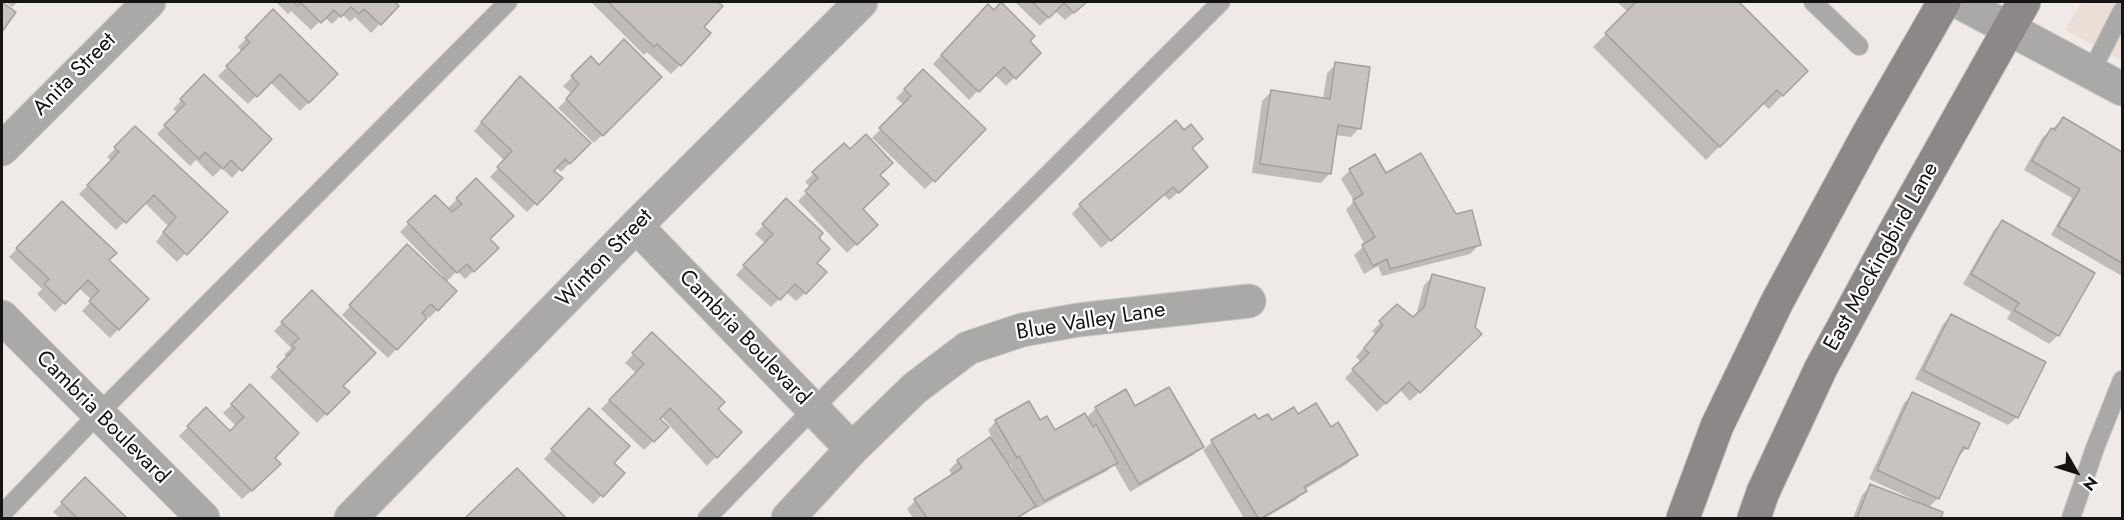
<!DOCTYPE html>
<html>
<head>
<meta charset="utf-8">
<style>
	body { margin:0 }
	#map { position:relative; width:2124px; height:520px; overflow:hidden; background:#efeae7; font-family:Jost,sans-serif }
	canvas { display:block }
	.frame { position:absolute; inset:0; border:3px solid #151412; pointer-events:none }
	.north { position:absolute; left:2046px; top:442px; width:60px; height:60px; -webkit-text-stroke:4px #fff; paint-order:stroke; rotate:129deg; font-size:16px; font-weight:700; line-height:24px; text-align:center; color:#151412 }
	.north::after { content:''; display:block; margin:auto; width:21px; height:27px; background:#151412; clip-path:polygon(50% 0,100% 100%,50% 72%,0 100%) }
</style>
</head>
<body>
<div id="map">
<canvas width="2124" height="520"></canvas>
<div class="frame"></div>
<div class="north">N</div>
</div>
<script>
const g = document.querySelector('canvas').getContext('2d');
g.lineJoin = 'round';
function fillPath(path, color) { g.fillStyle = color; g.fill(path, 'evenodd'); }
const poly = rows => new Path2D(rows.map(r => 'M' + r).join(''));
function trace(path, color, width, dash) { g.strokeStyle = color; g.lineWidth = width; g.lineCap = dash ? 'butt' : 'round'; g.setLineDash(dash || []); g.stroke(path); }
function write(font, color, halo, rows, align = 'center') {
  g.font = font + ' Jost,sans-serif'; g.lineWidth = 4.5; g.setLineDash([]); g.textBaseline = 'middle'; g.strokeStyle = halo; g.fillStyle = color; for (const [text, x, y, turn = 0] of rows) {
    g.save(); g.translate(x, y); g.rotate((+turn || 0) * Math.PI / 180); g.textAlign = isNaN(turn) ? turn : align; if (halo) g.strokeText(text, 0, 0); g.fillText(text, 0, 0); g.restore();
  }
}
fillPath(poly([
	[2082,2,2122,2,2122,60,2065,30]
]), '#eaded6');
fillPath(poly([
	[6,2,18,2,12,7],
	[276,2,392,2,397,6,371,33,355,17,350,22,342,14,332,24,324,17,311,30,291,11,288,14],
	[591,2,716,2,721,7,702,27,680,65,671,74,647,52,644,55],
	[1015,2,1086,2,1065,20,1055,11,1040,26],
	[1617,2,1736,2,1806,71,1769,109,1762,103,1706,160,1593,47,1628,12],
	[273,11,336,74,300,111,270,82,248,104,218,76,242,52,238,47],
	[979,14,1028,41,1039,53,1006,86,994,74,969,100,933,64],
	[591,59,599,67,660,77,594,143,558,108,572,94,563,86],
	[1336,64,1359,128,1351,137,1335,135,1329,174,1321,183,1252,173,1262,101,1271,92,1323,99,1327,73],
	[923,71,984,129,925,189,872,138,904,105,896,98],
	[204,76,269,139,232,178,222,168,213,177,196,160,190,166,157,134,178,113,173,109],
	[511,86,589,143,561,172,556,167,552,171,561,178,527,212,490,177,505,161,474,131],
	[2063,119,2122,154,2122,276,2051,235,2072,198,2024,170,2042,138],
	[135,128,226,212,177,262,156,242,168,226,144,202,116,230,79,194,112,161,107,157],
	[843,145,879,175,861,210,876,225,847,253,798,201,811,188,805,182],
	[1375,156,1385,175,1455,216,1479,245,1470,254,1382,276,1378,266,1364,274,1354,255,1365,245,1346,210,1354,201,1341,179,1350,170],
	[1198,176,1169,200,1164,195,1101,248,1072,214,1080,205],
	[476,180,488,239,497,248,465,279,457,271,446,282,437,310,429,318,427,316,388,358,342,315,407,246,441,278,443,276,400,232,435,197,447,209],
	[62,203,107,260,147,299,110,338,82,311,92,300,79,288,55,312,37,294,42,289,9,257],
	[778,209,817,238,815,263,805,293,796,301,786,292,771,307,736,275,765,243,755,234],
	[2003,222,2058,335,2049,344,2007,319,2011,312,1963,284,1994,230],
	[1433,276,1480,334,1410,401,1399,389,1377,412,1345,378,1361,362,1356,357,1375,334,1372,331,1397,306,1413,319,1416,316,1424,285],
	[312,292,341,386,347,392,317,423,270,377,288,358,284,355,291,348,274,331],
	[1951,316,2017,417,2008,425,1915,379,1943,324],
	[652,334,716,409,740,432,707,466,661,416,658,419,667,427,644,450,601,409,636,373,625,363],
	[250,387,273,458,271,473,242,499,179,436,206,409,230,433,236,426,223,413],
	[1913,394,1967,448,1958,457,1938,498,1928,508,1941,513,1939,518,1853,518,1862,495,1871,486,1920,505,1921,503,1869,479,1904,403],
	[1096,408,1135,409,1202,446,1193,455,1130,492,1114,464,1107,471,1035,509,1034,506,1019,518,913,518,907,509,915,501,953,476,949,470,958,461,992,438,988,430,996,421,1039,422,1054,432,1086,418],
	[1010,464,1015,473,1013,474,1007,466],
	[1298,416,1330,429,1356,455,1347,464,1304,490,1296,500,1265,518,1244,518,1203,450,1212,442,1258,421,1272,422],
	[580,419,612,463,623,473,593,504,544,459],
	[517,470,563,518,468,518],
	[85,480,125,518,60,518,53,512]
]), '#0003');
const building = poly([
	[2,2,16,12,2,32,2,2],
	[293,2,395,2,399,6,381,25,364,9,359,14,351,7,341,17,334,10,321,23,301,3,298,6,293,2],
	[608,2,718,2,723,6,704,27,711,33,681,66,657,44,654,47,608,2],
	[1001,2,1035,36,1030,41,1041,53,1016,79,1004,67,979,92,941,55,988,4,994,10,1001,2],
	[1032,2,1087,2,1074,13,1064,3,1049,18,1032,2],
	[1636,2,1739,2,1808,71,1783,96,1777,90,1720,147,1605,33,1636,2],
	[273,9,338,74,309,103,280,74,257,97,226,66,250,42,245,38,273,9],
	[624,39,662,77,603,136,566,99,579,84,571,76,591,56,599,65,624,39],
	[1335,62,1370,67,1361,129,1338,125,1331,174,1260,164,1271,90,1330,99,1335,62],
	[923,69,986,129,935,182,879,128,911,96,904,89,923,69],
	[204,74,272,139,242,171,231,160,223,169,205,152,199,159,164,125,185,104,180,99,204,74],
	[520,76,591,143,570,164,565,159,554,171,563,178,537,205,497,167,512,151,481,122,520,76],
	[2063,117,2122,152,2122,263,2058,226,2080,189,2032,161,2051,128,2055,130,2063,117],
	[1176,120,1184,130,1191,124,1203,139,1192,148,1208,167,1179,193,1173,187,1111,241,1079,204,1176,120],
	[135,126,228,212,187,255,163,232,176,217,154,195,126,223,87,185,119,152,114,147,135,126],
	[866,134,893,163,880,175,889,184,863,209,878,225,857,245,805,191,818,178,812,172,844,143,850,149,866,134],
	[1421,153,1456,214,1472,210,1481,245,1390,269,1387,259,1373,266,1362,245,1375,237,1353,200,1363,194,1349,169,1375,154,1386,173,1421,153],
	[476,178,514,216,490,239,499,248,474,272,467,264,457,273,407,222,435,195,452,212,462,204,456,198,476,178],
	[786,198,823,233,819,238,830,249,817,263,827,272,806,294,795,284,780,300,743,265,773,234,762,224,786,198],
	[62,201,117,253,109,260,149,299,119,330,89,301,99,291,88,280,65,304,44,284,49,279,16,248,62,201],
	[2002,220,2095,273,2059,336,2014,310,2019,303,1971,274,2002,220],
	[407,244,457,291,438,311,431,304,422,313,427,318,397,350,349,305,407,244],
	[1432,274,1485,288,1475,327,1482,334,1420,393,1409,382,1386,404,1352,369,1369,353,1364,348,1383,325,1379,321,1397,304,1413,317,1424,307,1432,274],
	[312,290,376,353,343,386,350,392,327,415,277,367,295,348,292,345,299,338,281,322,312,290],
	[1951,314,2046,362,2018,418,1923,370,1951,314],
	[652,332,725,402,718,409,742,432,717,458,670,408,660,419,669,427,654,442,609,400,644,364,632,353,652,332],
	[250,384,299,433,275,458,281,464,252,491,187,426,206,407,230,431,244,417,231,404,250,384],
	[1169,387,1204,447,1139,484,1095,407,1126,389,1135,406,1169,387],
	[1912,392,1980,423,1968,449,1963,447,1939,499,1877,470,1912,392],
	[1029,401,1040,420,1047,416,1055,430,1085,413,1093,427,1096,424,1118,463,1044,501,1019,456,1017,458,995,420,1029,401],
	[1316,403,1331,427,1338,422,1358,455,1304,487,1307,491,1262,518,1258,518,1211,440,1255,414,1258,419,1268,414,1272,420,1294,407,1298,414,1316,403],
	[589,408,630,446,614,463,625,473,603,497,551,449,589,408],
	[990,437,1036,506,1017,518,927,518,914,499,962,468,957,460,990,437],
	[517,468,566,518,465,518,517,468],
	[85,477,127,518,77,518,61,502,85,477],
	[1870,484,1943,512,1941,518,1857,518,1870,484]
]);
fillPath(building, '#c8c3c0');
trace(building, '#a4a09c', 1.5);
const service = poly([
	[1813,2,1859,46],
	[2091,72,2122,11],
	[2,514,98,414,508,2],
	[707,518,813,409,1221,2],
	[2071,518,2095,448,2122,380]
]);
const minor = poly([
	[1959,2,2122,89],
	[2,149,149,2],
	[636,226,852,449],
	[2,317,203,518],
	[351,518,636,226,861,2],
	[788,518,852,449,915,388,968,348,1022,330,1078,320,1249,301]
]);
const secondary = poly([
	[1683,518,1717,426,1777,302,1867,136,1944,2],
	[1754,518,1763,492,1821,368,1894,233,2024,2]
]);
trace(service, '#ccc8c5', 20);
trace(minor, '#ccc8c5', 35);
trace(secondary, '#ccc8c5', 35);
trace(service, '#aba8a8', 18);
trace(minor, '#aba8a8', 33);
trace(secondary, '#8c8887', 33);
write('22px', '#151412', '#fff', [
	["Anita Street",75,75,-45],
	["East Mockingbird Lane",1882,257,-61],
	["Winton Street",605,259,-46],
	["Blue Valley Lane",1091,322,-9],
	["Cambria Boulevard",744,338,46],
	["Cambria Boulevard",102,418,45]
]);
</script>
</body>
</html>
